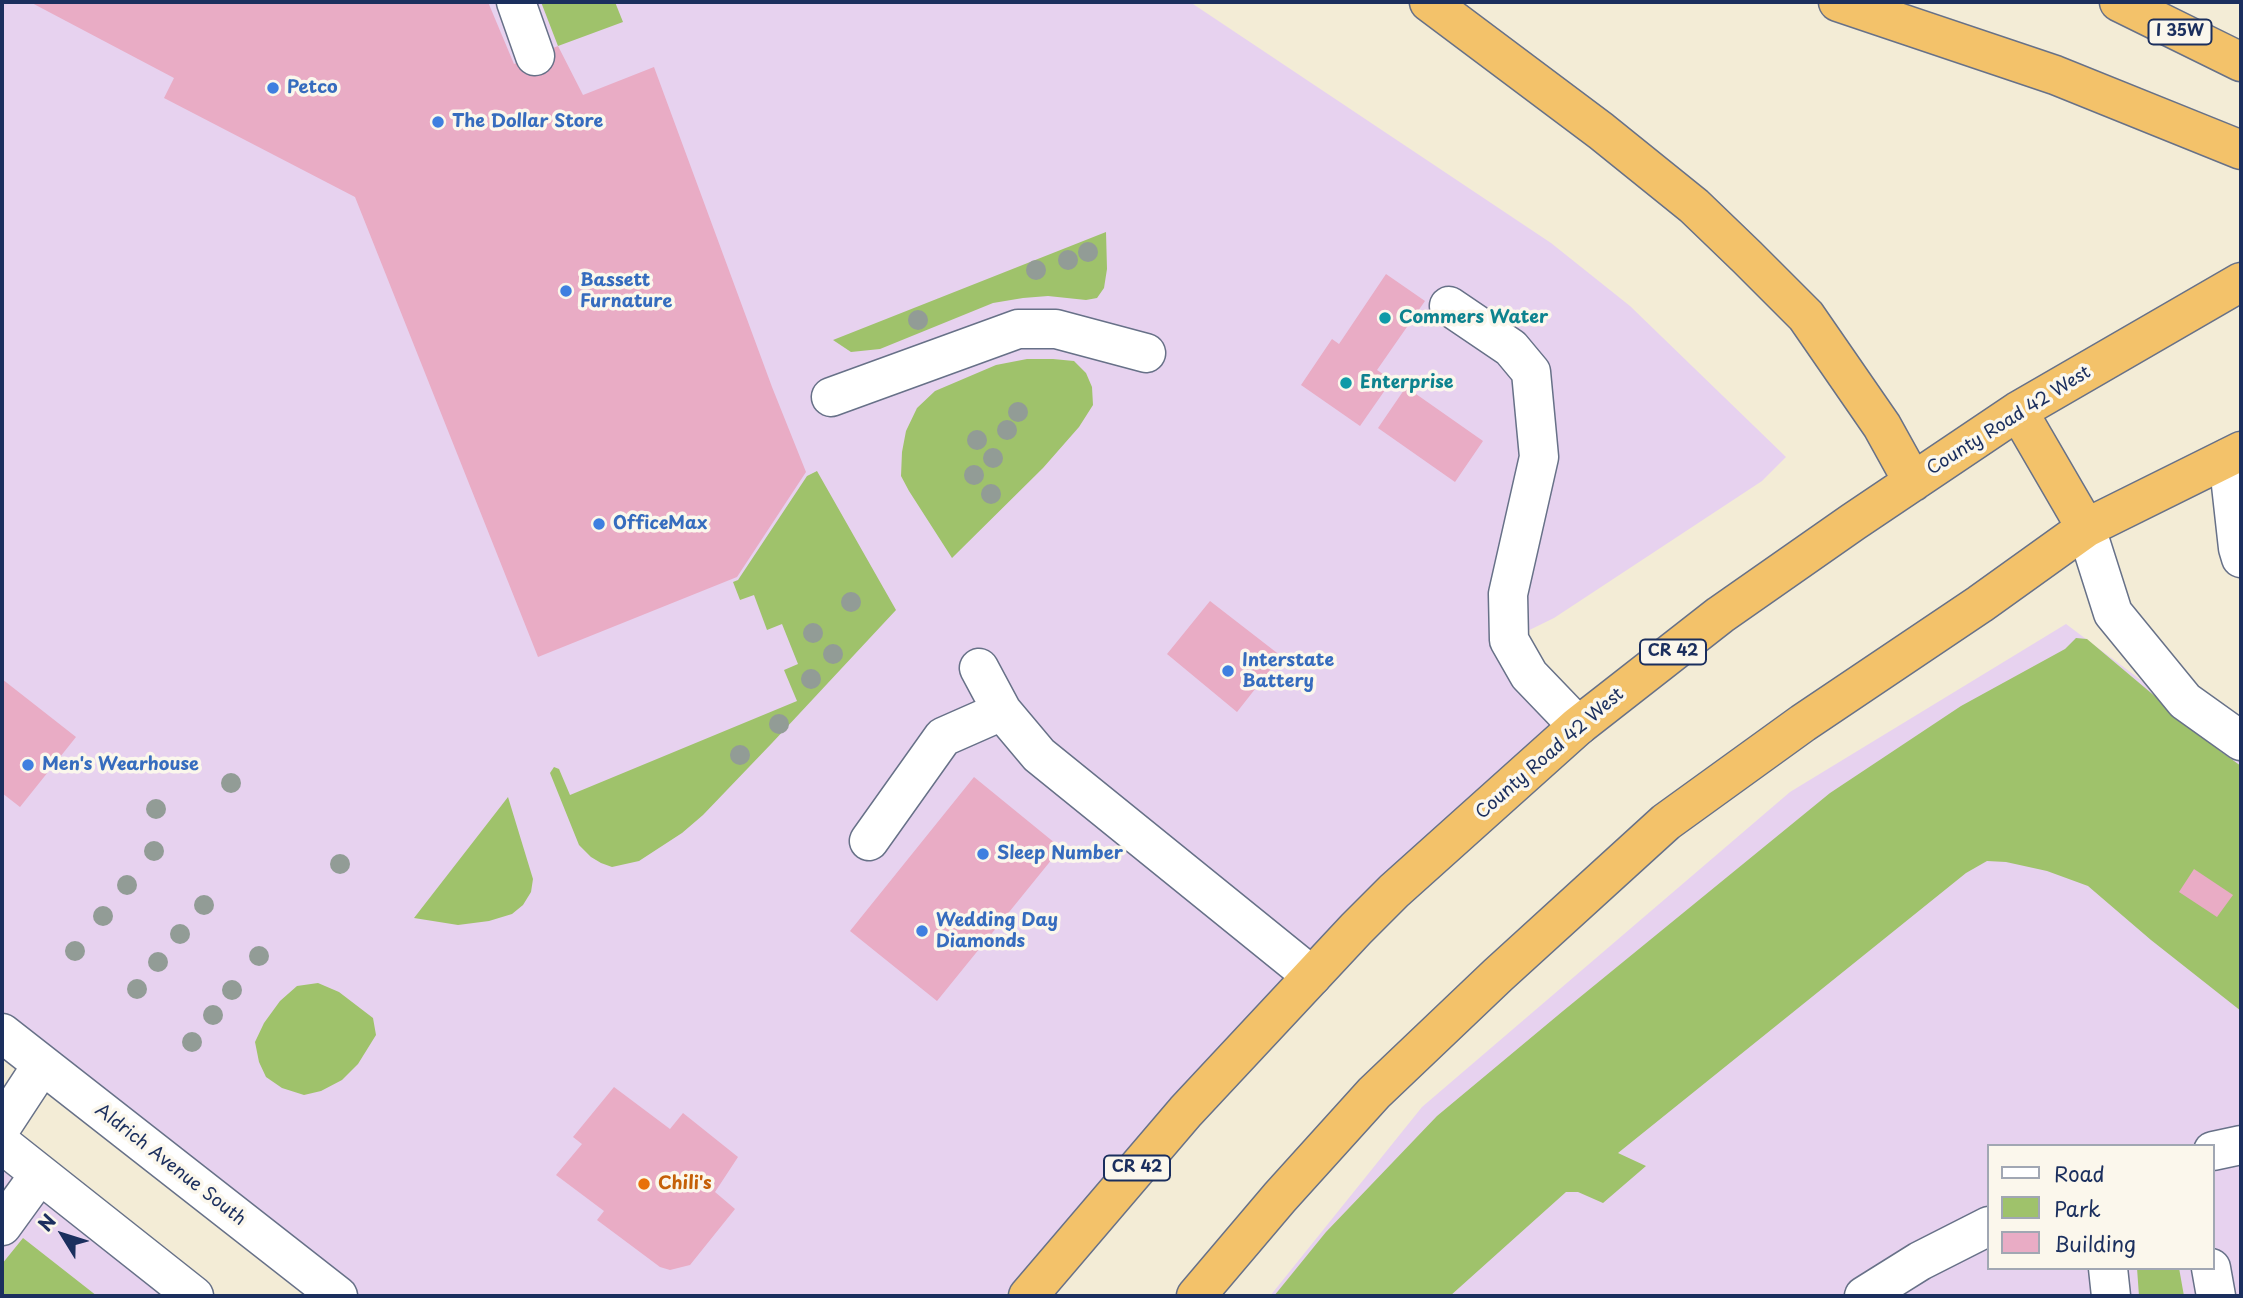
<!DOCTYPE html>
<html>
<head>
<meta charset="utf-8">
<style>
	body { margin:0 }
	#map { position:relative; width:2243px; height:1298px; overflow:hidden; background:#f3ecd6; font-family:"Playpen Sans",sans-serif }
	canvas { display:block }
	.frame { position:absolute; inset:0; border:4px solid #1b2f5e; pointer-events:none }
	.legend { position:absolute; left:1987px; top:1144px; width:228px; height:126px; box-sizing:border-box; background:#fbf7ec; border:2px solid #a1a7b3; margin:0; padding:9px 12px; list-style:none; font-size:21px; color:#1b2f5e }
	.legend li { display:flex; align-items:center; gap:14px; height:35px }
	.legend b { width:35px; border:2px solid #a1a7b3 }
	.north { position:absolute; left:28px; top:1200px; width:70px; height:70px; -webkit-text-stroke:5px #fbf7ec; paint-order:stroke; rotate:308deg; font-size:19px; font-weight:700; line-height:28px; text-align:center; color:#1b2f5e }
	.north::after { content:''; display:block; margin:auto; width:24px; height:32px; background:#1b2f5e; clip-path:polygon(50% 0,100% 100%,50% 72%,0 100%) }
</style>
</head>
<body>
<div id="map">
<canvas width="2243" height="1298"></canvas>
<div class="frame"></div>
<ul class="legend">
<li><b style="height:9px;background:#fff"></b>Road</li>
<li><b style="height:19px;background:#9fc26b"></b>Park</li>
<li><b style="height:19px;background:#e9acc5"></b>Building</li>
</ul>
<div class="north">N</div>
</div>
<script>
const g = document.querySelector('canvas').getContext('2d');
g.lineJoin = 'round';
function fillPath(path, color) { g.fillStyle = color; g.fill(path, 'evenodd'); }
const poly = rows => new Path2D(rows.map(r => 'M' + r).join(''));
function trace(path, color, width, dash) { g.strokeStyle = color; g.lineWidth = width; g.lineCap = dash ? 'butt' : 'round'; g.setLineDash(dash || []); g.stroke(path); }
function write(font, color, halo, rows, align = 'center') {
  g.font = font + ' "Playpen Sans",sans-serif'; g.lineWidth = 7; g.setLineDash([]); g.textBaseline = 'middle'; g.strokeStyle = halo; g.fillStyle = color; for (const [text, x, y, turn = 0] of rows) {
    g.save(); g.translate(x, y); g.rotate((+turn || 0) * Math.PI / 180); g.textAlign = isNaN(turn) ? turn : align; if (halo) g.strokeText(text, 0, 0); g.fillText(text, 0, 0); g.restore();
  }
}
fillPath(poly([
	[2,2,1190,2,1551,243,1630,306,1786,457,1762,481,1554,618,1509,640,1578,726,1186,1111,1004,1296,338,1296,2,1033],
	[2066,624,2241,755,2241,1296,1270,1296,1422,1107,1790,792],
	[1989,1146,2213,1146,2213,1268,1989,1268],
	[2,1144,194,1296,2,1296]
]), '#e7d2ef');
fillPath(poly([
	[541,2,615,2,623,22,558,46],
	[1106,232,1107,269,1104,288,1097,298,1086,300,1048,296,1023,298,993,303,880,349,851,352,833,340],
	[1027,359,1053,359,1074,361,1086,373,1092,387,1093,405,1079,427,1043,468,952,558,909,491,901,476,902,452,906,431,917,408,935,391,996,365],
	[817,471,896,610,772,743,703,815,682,833,639,861,612,867,601,863,591,857,579,845,550,773,554,767,559,769,570,795,797,701,784,670,798,664,782,624,767,630,754,595,740,600,733,582,738,580,807,476],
	[2076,638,2087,639,2220,751,2241,766,2241,1011,2151,940,2088,886,2047,871,2006,862,1987,861,1966,873,1618,1153,1646,1166,1603,1203,1578,1192,1566,1192,1450,1296,1274,1296,1326,1232,1437,1116,1563,1011,1830,793,1961,706,2065,649],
	[508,797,533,879,531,892,523,905,512,914,489,921,458,925,414,918],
	[318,983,339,992,373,1018,376,1035,358,1064,342,1080,321,1091,304,1095,282,1088,266,1077,259,1062,255,1042,264,1023,280,1001,297,986],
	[23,1238,97,1296,2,1296,2,1264],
	[2137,1268,2179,1268,2184,1296,2139,1296]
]), '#9fc26b');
fillPath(poly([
	[30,2,488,2,514,64,558,46,583,95,654,67,772,387,806,472,737,577,538,657,355,197,164,98,174,78],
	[1386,274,1425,301,1377,370,1392,380,1360,426,1301,385,1332,339,1339,344],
	[1406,387,1483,441,1455,482,1378,428],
	[1210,601,1281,656,1237,712,1167,654],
	[2,679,76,737,20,807,2,793],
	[974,777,1061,848,937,1001,850,931],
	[2194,869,2233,895,2217,917,2179,892],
	[614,1087,670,1129,683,1113,738,1157,715,1192,735,1209,690,1265,670,1270,660,1267,597,1220,604,1211,556,1175,582,1144,573,1137]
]), '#e9acc5');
const minor = poly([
	[516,2,535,56],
	[1449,306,1511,348,1531,372,1539,457,1508,594,1509,640,1529,675,1578,726],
	[831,397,1018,329,1056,329,1146,353],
	[2228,458,2238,548,2241,558],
	[2086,528,2113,613,2185,701,2241,741],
	[979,668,1002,711,1039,755,1312,976],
	[869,841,943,737,1002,711],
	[2,1033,338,1296],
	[2,1126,42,1065],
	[2,1144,194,1296],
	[2213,1151,2241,1145],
	[2,1226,39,1175],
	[2108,1268,2111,1296],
	[2211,1268,2216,1296],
	[1864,1296,1920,1261,1989,1226]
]);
const highway = poly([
	[1429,2,1601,131,1694,206,1747,257,1806,316,1882,426,1913,482],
	[1838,2,2055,75,2241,150],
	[2119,2,2241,62],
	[2018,411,2086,528],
	[1028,1296,1186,1111,1356,929,1394,891,1578,726,1720,615,1853,522,2018,411,2241,282],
	[1196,1296,1280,1197,1374,1093,1498,975,1666,822,1803,723,1980,604,2086,528,2241,451]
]);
trace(minor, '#677188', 41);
trace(highway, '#677188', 41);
trace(minor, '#fff', 38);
trace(highway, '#f3c26a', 38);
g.fillStyle = '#929c96';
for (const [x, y] of [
	[1088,252],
	[1068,260],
	[1036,270],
	[918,320],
	[1018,412],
	[1007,430],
	[977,440],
	[993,458],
	[974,475],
	[991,494],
	[851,602],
	[813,633],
	[833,654],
	[811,679],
	[779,724],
	[740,755],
	[231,783],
	[156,809],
	[154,851],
	[340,864],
	[127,885],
	[204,905],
	[103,916],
	[180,934],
	[75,951],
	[259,956],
	[158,962],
	[137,989],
	[232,990],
	[213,1015],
	[192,1042]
]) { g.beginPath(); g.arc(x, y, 10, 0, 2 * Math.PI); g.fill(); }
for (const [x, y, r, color] of [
	[273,88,7,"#3f7fe0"],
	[438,122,7,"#3f7fe0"],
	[566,291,7,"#3f7fe0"],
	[1385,318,7,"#0f9aa8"],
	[1346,383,7,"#0f9aa8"],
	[599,524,7,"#3f7fe0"],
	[1228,671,7,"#3f7fe0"],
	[28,765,7,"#3f7fe0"],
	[983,854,7,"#3f7fe0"],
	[922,931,7,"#3f7fe0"],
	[644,1184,7,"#e8710a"]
]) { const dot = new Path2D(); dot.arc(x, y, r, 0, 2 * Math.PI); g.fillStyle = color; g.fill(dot); trace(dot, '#fbf7ec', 2.5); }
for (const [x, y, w] of [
	[2180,32,63],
	[1673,652,66],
	[1137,1168,66]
]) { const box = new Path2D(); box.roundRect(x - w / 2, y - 12.5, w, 25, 5); g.fillStyle = '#fbf7ec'; g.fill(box); trace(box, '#1b2f5e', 2); }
write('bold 16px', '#1b2f5e', null, [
	["I 35W",2180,32],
	["CR 42",1673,652],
	["CR 42",1137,1168]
]);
write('bold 18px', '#366cbe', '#fbf7ec', [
	["Petco",287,88],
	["The Dollar Store",452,122],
	["Bassett",580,281],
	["Furnature",580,302],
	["OfficeMax",613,524],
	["Interstate",1242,661],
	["Battery",1242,682],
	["Men's Wearhouse",42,765],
	["Sleep Number",997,854],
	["Wedding Day",936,921],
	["Diamonds",936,942]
], 'left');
write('bold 18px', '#0d838f', '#fbf7ec', [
	["Commers Water",1399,318],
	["Enterprise",1360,383]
], 'left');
write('18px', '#1b2f5e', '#fbf7ec', [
	["County Road 42 West",2009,421,-32],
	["County Road 42 West",1550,754,-41],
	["Aldrich Avenue South",170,1165,38]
]);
write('bold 18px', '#c56008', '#fbf7ec', [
	["Chili's",658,1184]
], 'left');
</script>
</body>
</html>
